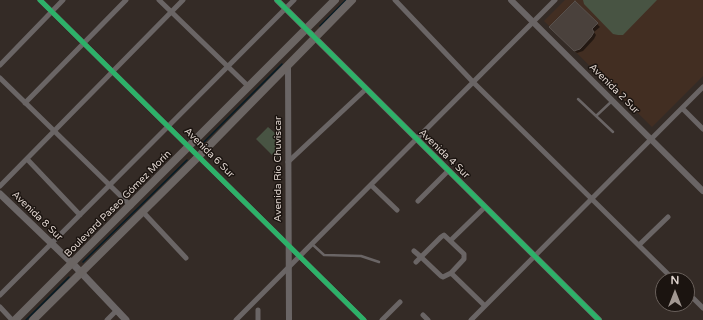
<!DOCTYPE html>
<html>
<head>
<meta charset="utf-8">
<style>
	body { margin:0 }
	#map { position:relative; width:703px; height:320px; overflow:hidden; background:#342b26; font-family:"Varela Round",sans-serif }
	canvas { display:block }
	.north { position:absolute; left:655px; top:272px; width:40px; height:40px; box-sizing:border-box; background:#1b1410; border:1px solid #69605b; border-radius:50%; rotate:0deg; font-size:11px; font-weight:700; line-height:16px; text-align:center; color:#ddd2cc }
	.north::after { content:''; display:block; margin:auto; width:14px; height:18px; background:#a29892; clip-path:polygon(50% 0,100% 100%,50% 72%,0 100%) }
</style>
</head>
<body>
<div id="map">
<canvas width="703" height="320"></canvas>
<div class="north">N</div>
</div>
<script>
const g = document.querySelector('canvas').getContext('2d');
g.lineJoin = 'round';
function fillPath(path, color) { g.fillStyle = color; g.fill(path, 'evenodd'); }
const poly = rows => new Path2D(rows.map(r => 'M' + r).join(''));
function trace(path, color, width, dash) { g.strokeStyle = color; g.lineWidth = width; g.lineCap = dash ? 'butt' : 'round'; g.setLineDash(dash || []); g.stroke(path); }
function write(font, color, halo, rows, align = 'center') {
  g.font = font + ' "Varela Round",sans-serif'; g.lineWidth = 3; g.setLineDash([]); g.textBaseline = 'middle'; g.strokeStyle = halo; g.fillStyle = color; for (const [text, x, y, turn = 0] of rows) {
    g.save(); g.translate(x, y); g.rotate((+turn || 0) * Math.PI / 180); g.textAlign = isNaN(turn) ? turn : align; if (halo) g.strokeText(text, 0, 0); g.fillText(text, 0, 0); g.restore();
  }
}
fillPath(poly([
	[565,0,703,0,703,76,652,127,544,21]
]), '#422e22');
fillPath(poly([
	[583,0,657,0,623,35,618,35,613,34,584,4],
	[268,127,275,133,281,132,281,160,274,153,272,155,256,139]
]), '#485443');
fillPath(poly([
	[575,2,600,27,594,32,596,35,594,39,583,51,577,53,551,27]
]), '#0007');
trace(poly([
	[320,26,346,0],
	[201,145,282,64],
	[83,262,187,160],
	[26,320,69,277]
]), '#051c27', 1.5);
const building = poly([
	[575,1,598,23,592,29,594,32,591,37,580,49,574,51,549,27,575,1]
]);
fillPath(building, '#4a413c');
trace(building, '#59514d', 1);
trace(poly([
	[578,99,613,132],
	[596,116,612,101],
	[312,244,324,255,361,256,379,262]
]), '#6a6565', 2.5);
trace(poly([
	[40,0,364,320],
	[159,0,249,87],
	[395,0,473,82,674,280],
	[0,65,63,0],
	[0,78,131,206],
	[25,103,126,0],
	[682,108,703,129],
	[27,159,80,215],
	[288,162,366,89],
	[371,185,397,210],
	[0,186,183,0],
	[418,201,448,171],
	[143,212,186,258],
	[451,240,485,207],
	[639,245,668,217],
	[414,251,421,257,441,276,443,277,451,273,464,259,464,254,444,235,441,237,416,262],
	[451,273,485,306],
	[687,292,703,308],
	[0,295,294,0],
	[0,307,12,320],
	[423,315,428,320],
	[107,320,117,310],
	[236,320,555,0],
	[258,320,258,310],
	[382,320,400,302],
	[471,320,703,87]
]), '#6a6565', 5);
trace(poly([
	[277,0,599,320],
	[511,0,703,191],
	[288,66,289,320]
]), '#6a6565', 6);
trace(poly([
	[0,194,73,264,126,320]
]), '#6c6767', 7);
trace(poly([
	[15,320,335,0],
	[33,320,199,156,352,0]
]), '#6b6563', 8);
trace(poly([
	[40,0,364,320],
	[277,0,599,320]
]), '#2db169', 5);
write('10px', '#ddd2cc', '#1b1410', [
	["Avenida 2 Sur",614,89,45],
	["Avenida 6 Sur",209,153,45],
	["Avenida 4 Sur",444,154,44],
	["Avenida Río Chuviscar",278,169,-90],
	["Boulevard Paseo Gómez Morín",118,204,-45],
	["Avenida 8 Sur",37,216,44]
]);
</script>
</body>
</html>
